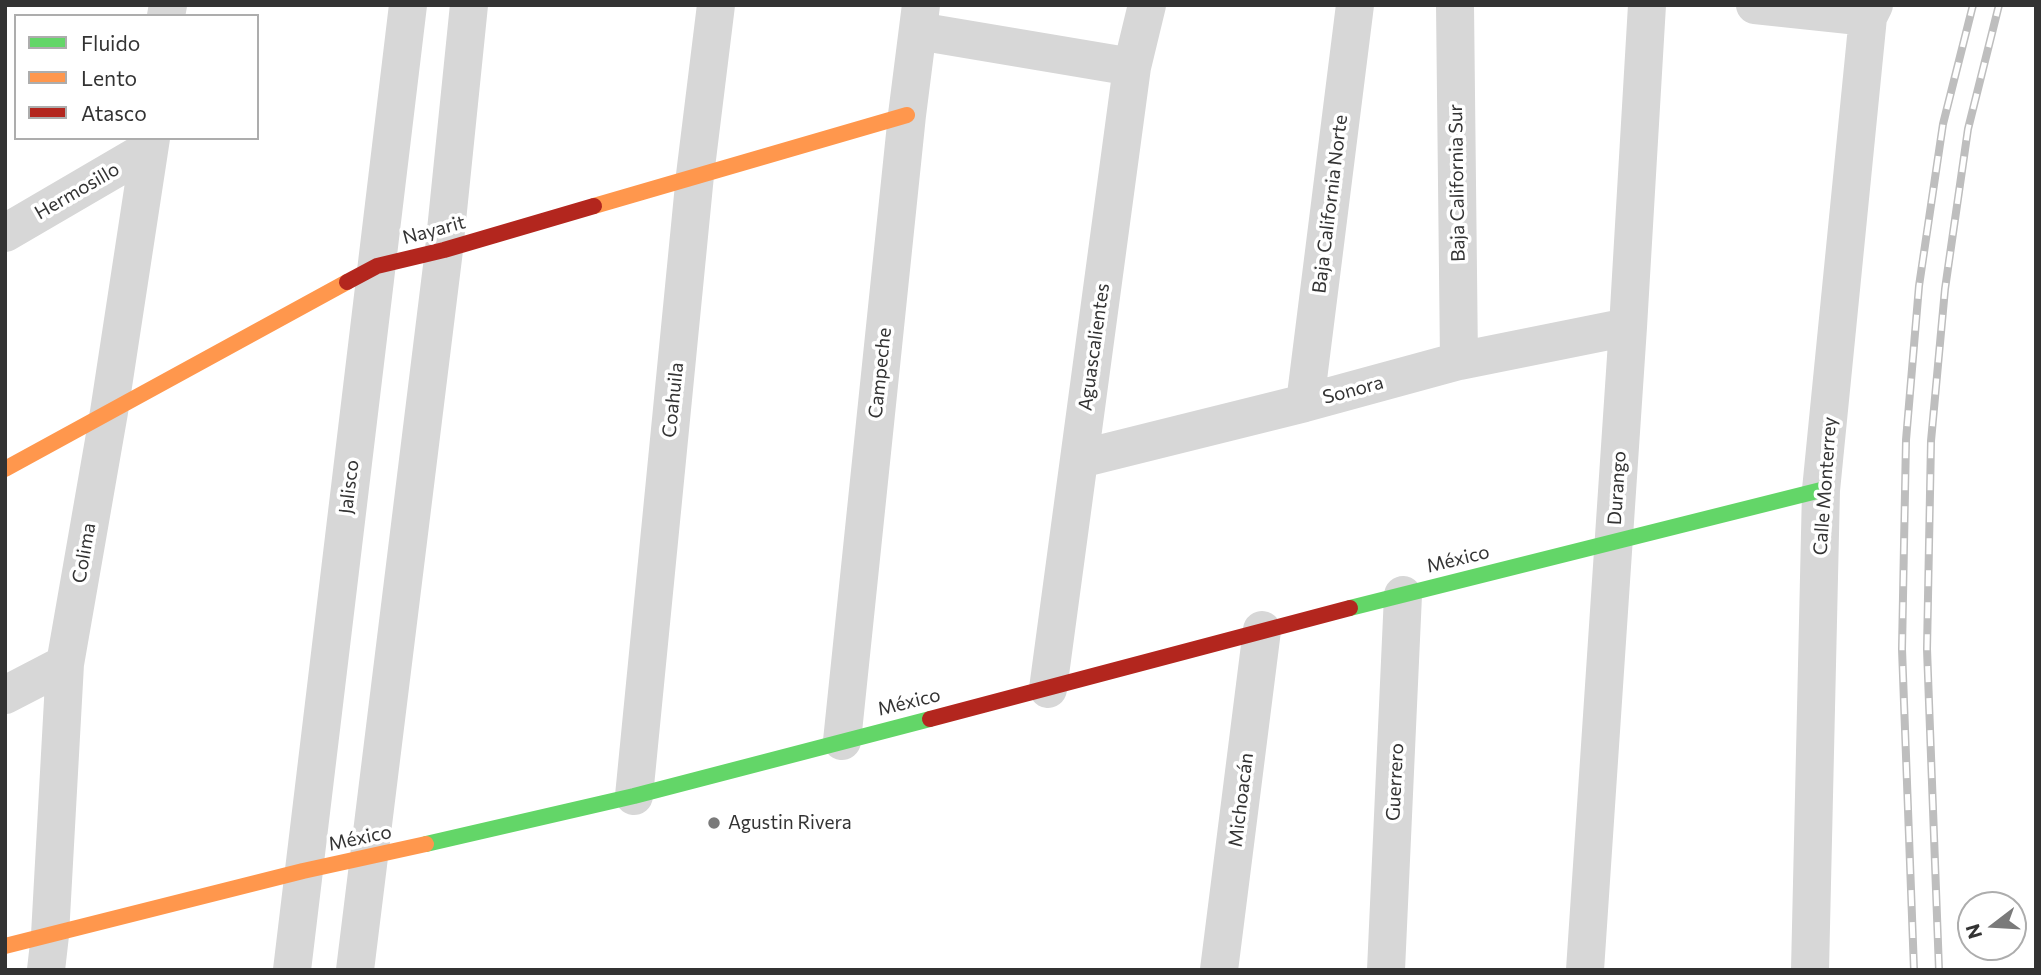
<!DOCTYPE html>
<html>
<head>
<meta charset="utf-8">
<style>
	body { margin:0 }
	#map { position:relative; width:2041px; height:975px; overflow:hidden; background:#fff; font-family:Commissioner,sans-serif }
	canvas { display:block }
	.frame { position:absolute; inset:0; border:7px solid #333; pointer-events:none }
	.legend { position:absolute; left:14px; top:14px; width:245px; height:126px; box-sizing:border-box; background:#fff; border:2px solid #adadad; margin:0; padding:9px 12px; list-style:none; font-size:21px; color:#333 }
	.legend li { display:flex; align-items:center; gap:14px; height:35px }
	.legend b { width:35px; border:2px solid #adadad }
	.north { position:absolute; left:1957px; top:891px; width:70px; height:70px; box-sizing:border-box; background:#fff; border:2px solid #adadad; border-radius:50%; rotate:253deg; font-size:19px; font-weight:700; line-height:28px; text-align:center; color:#333 }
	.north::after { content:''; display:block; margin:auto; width:24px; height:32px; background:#7a7a7a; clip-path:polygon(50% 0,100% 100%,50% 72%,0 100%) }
</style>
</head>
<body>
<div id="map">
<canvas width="2041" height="975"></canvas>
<div class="frame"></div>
<ul class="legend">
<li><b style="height:9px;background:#63d668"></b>Fluido</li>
<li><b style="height:9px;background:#ff974d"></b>Lento</li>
<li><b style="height:9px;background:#b3261e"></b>Atasco</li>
</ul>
<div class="north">N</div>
</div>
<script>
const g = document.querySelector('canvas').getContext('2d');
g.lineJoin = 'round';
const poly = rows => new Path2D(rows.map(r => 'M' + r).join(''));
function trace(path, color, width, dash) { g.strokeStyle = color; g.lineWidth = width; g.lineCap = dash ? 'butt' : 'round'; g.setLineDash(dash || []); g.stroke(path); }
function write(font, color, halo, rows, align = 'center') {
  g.font = font + ' Commissioner,sans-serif'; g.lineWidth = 7; g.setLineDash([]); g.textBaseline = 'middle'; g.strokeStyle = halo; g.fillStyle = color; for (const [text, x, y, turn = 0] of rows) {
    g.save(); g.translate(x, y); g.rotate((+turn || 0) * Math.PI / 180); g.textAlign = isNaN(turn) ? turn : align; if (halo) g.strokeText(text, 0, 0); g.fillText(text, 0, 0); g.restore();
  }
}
trace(poly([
	[1455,5,1459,361],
	[1755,5,1868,17],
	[166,16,168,5],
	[918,31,1132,67],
	[5,233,149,149],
	[1305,403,1355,5],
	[1080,459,1305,403,1459,361,1628,327],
	[1048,689,1132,67,1147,5],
	[5,695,65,664],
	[842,741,907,115,921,5],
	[634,796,695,175,716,5],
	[46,970,50,935,65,664,109,412,151,138],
	[292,970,408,5],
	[355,970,444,250,469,5],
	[1219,970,1262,630],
	[1386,970,1403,595],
	[1585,970,1628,327,1647,5],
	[1810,970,1821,490,1868,17,1874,5]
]), '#d7d7d7', 38);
trace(poly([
	[1350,608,1821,490],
	[426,844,634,796,930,719]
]), '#63d668', 16);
trace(poly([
	[594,206,907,115],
	[5,469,347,282],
	[5,946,303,871,426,844]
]), '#ff974d', 16);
trace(poly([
	[347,282,377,266,444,250,594,206],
	[930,719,1350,608]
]), '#b3261e', 16);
const rail = poly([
	[1914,970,1902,649,1906,440,1919,286,1943,124,1973,5],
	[1939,970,1927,649,1931,441,1945,289,1968,129,1999,5]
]);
trace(rail, '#bebebe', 8);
trace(rail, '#fff', 5, [16]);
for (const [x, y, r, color] of [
	[714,823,7,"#7a7a7a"]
]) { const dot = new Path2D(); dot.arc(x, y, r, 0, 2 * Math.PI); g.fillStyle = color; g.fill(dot); trace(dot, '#fff', 2.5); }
write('19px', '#333', '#fff', [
	["Baja California Sur",1457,183,-91],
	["Hermosillo",77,191,-30],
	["Baja California Norte",1330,204,-83],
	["Nayarit",434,230,-15],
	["Aguascalientes",1094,347,-82],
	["Campeche",880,373,-84],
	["Sonora",1353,390,-15],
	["Coahuila",673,400,-84],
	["Calle Monterrey",1825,486,-86],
	["Jalisco",349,487,-83],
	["Durango",1617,488,-86],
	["Colima",84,553,-80],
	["México",1458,559,-14],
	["México",909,702,-14],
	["Guerrero",1395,782,-87],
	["Michoacán",1241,800,-83],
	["México",360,838,-12]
]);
write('19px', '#333', '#fff', [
	["Agustin Rivera",728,823]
], 'left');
</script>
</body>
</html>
